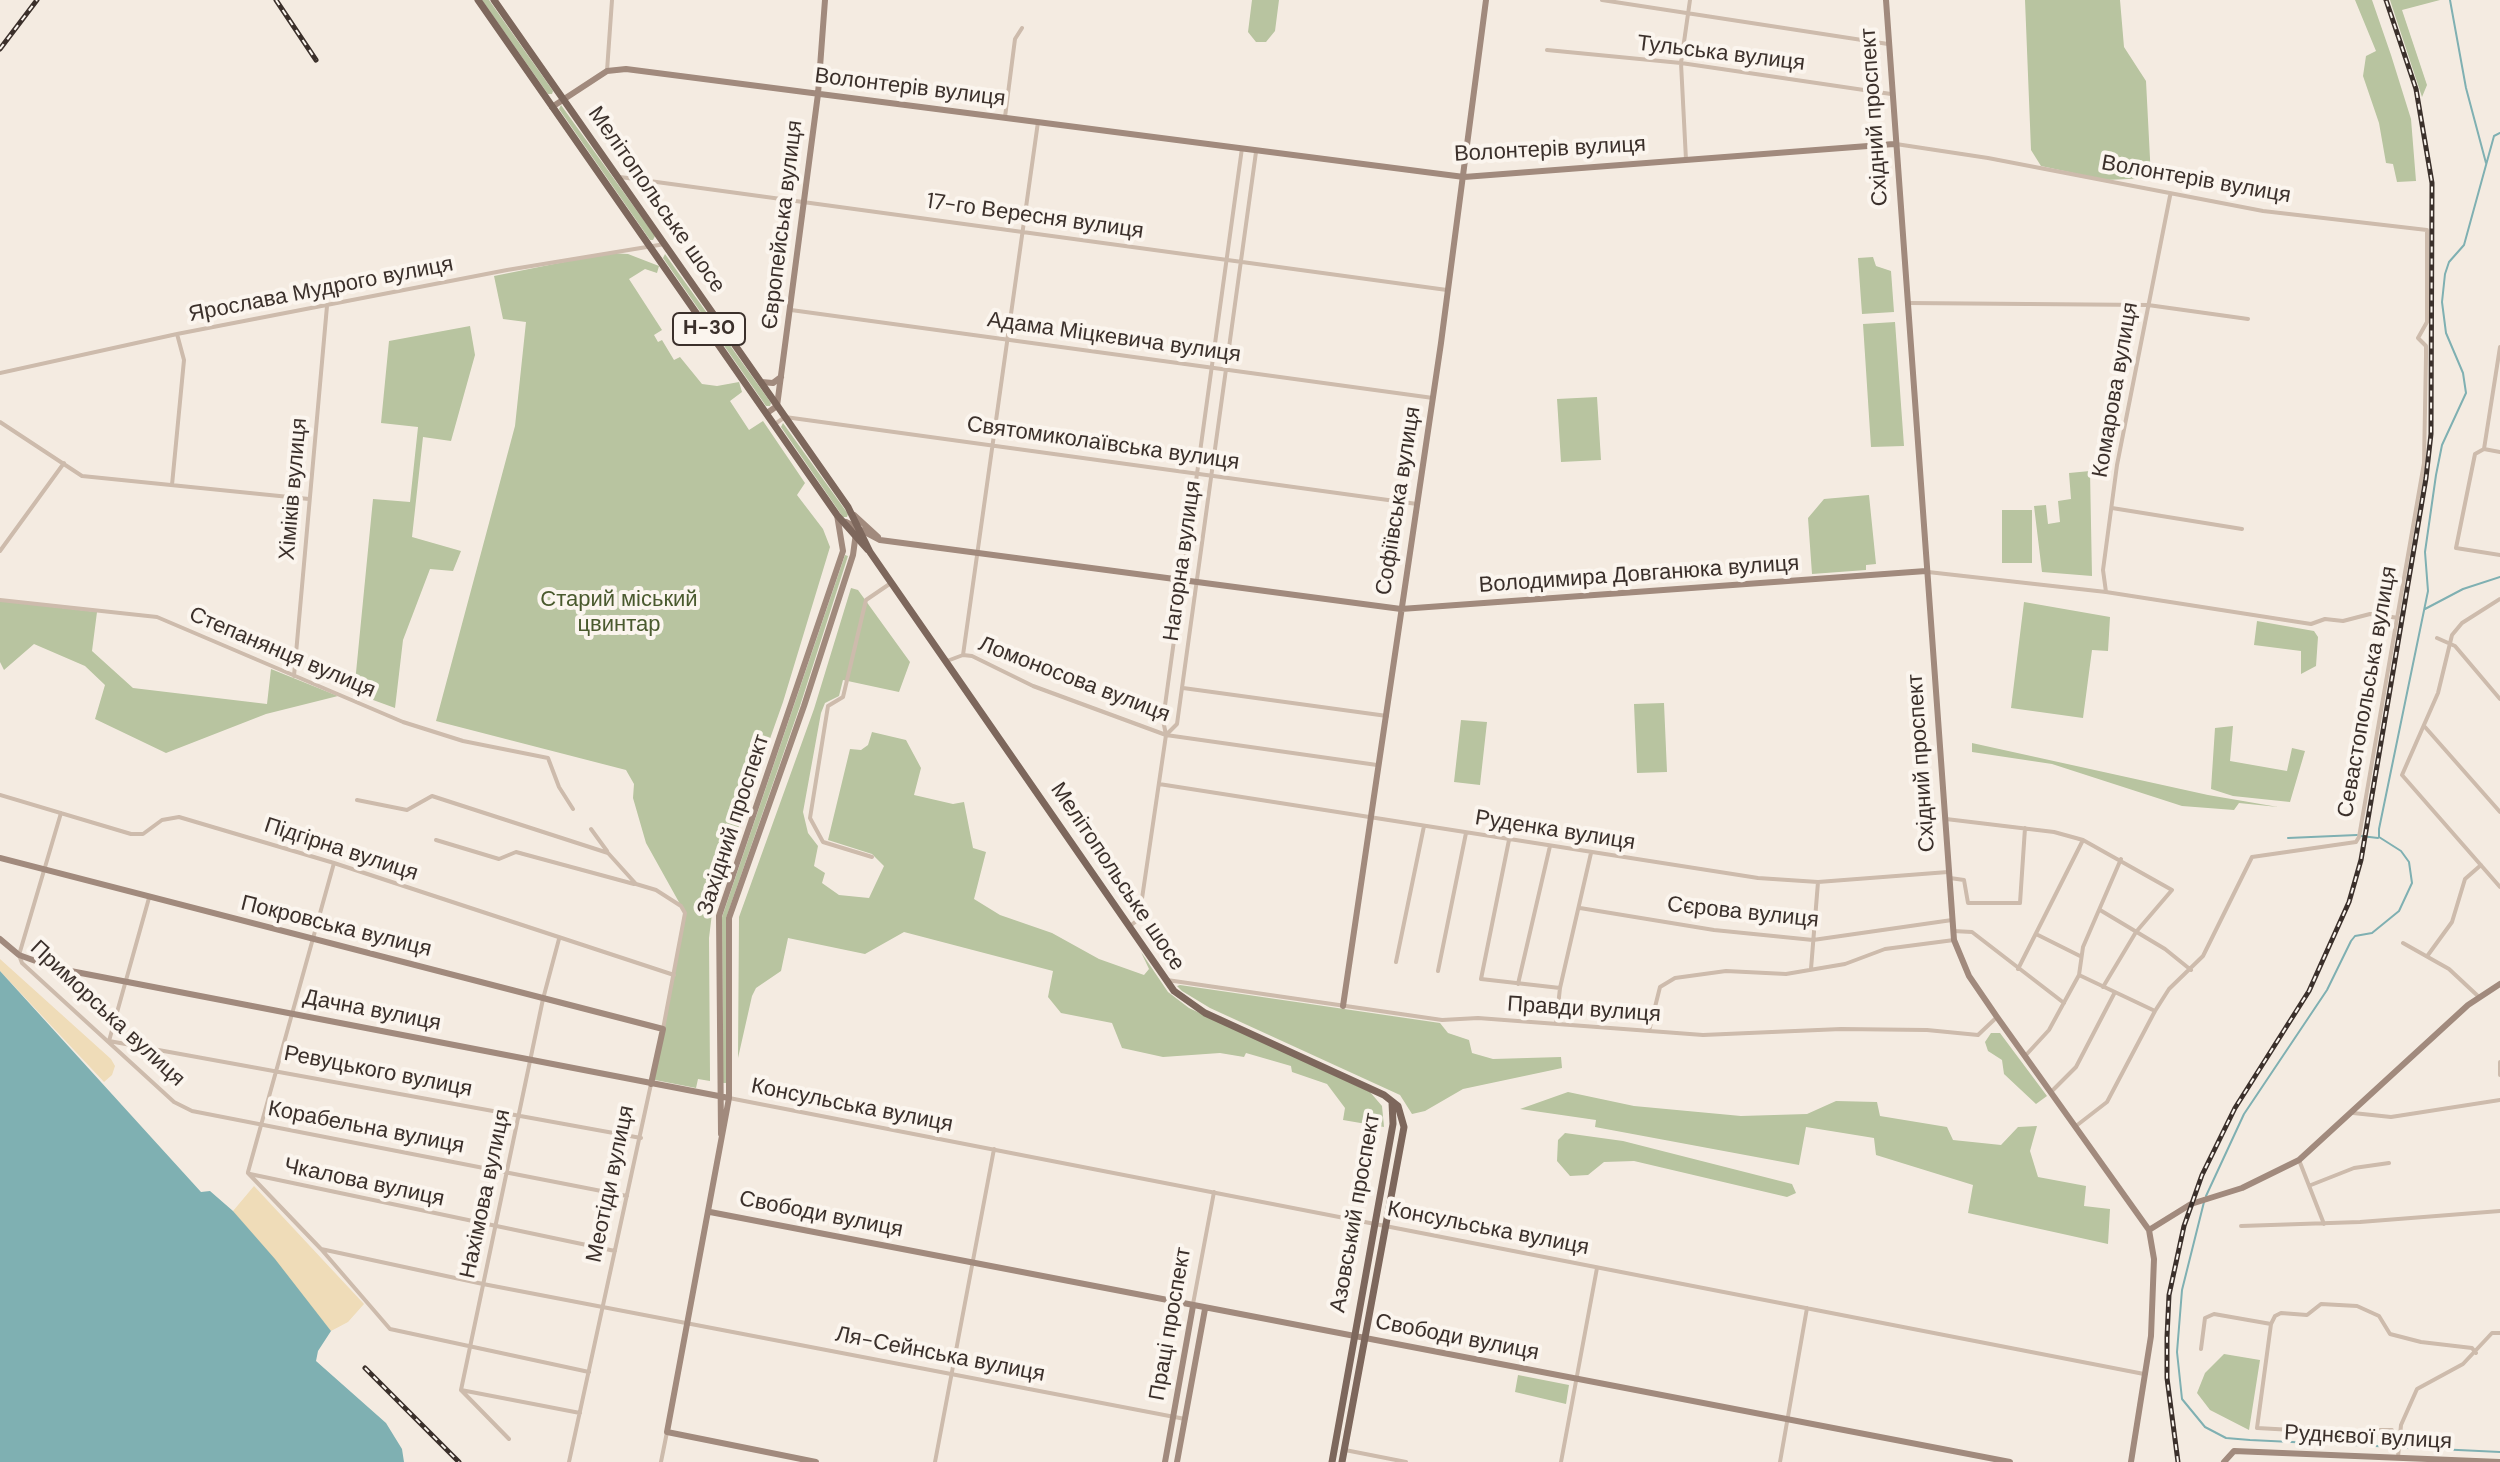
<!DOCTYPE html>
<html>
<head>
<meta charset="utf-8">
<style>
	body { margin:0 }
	canvas { display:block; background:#f4ebe1 }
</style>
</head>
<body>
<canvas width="2500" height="1462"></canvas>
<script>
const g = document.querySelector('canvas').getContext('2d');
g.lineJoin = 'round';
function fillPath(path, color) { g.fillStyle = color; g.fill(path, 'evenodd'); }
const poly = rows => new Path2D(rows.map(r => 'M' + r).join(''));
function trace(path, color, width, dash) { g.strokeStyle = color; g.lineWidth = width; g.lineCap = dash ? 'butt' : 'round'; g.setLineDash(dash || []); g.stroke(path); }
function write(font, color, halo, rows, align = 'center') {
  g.font = font + ' "DM Sans",sans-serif'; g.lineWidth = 8; g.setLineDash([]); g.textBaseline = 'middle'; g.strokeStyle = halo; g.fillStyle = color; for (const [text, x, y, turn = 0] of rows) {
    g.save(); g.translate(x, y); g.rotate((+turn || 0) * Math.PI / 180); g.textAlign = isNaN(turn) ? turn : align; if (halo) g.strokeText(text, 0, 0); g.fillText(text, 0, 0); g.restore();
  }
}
fillPath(poly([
	[482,0,489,0,553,91,552,94,548,94],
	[1252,0,1279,0,1275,31,1266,42,1256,42,1248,32],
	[2025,0,2120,0,2124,47,2146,81,2151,178,2106,180,2041,166,2031,150],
	[2355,0,2372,0,2391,55,2411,119,2416,181,2397,182,2393,164,2386,163,2379,123,2363,76,2366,56,2376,51],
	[2390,0,2440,0,2402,10,2427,85,2422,97],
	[561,105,655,236,653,240,650,240,559,109],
	[609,253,628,254,659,266,657,273,645,269,629,279,662,330,654,335,658,342,662,340,674,360,680,357,702,384,717,386,739,382,742,392,730,401,749,430,763,421,805,483,797,495,823,529,830,547,783,702,714,897,709,938,710,1076,710,1081,698,1079,696,1088,655,1080,653,1075,685,913,646,843,633,798,634,784,626,770,436,721,515,426,526,322,503,319,494,276],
	[665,254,771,403,770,406,766,406,663,258],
	[1873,257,1876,266,1891,271,1894,312,1862,314,1858,258],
	[1895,322,1904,446,1871,447,1863,324],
	[470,326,475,355,451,441,423,437,412,537,461,551,453,571,430,569,403,640,395,708,354,693,373,499,410,502,418,427,381,423,389,341],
	[1597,397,1601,460,1561,462,1557,399],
	[783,423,848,514,847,517,843,517,781,427],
	[2090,471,2092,576,2042,572,2034,506,2046,505,2048,524,2060,522,2058,501,2071,499,2069,473],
	[1869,495,1876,564,1866,565,1866,570,1812,574,1808,518,1824,499],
	[2002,510,2032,510,2032,563,2002,563],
	[845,555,848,556,800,706,726,918,726,1083,723,1083,722,917],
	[851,588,858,590,910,662,899,692,843,680,839,696,825,703,821,713,803,812,808,833,818,846,814,866,825,873,822,883,839,895,869,898,884,866,872,854,828,840,850,749,861,750,868,745,872,732,906,740,921,768,914,795,953,804,964,802,973,848,986,852,974,899,1000,915,1052,933,1099,959,1144,975,1149,969,1141,952,1168,992,1189,1008,1370,1092,1382,1106,1384,1127,1343,1120,1345,1108,1327,1084,1292,1072,1291,1066,1246,1053,1244,1057,1220,1053,1163,1057,1122,1048,1112,1023,1061,1013,1048,997,1053,971,904,932,865,954,788,938,781,971,756,988,752,996,738,1058,739,917,814,709],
	[0,601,97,612,92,651,133,688,267,704,271,669,338,696,266,714,166,753,95,719,105,685,85,666,34,644,4,670,0,662],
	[2024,602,2110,617,2108,651,2092,650,2083,718,2011,708],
	[2257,621,2314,631,2318,637,2316,666,2301,674,2301,651,2254,645],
	[1664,703,1667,772,1637,773,1634,704],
	[1461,720,1487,722,1480,785,1454,782],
	[2233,726,2230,761,2287,771,2292,748,2305,751,2290,802,2233,796,2211,789,2215,728],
	[1972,743,2208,795,2278,807,2239,803,2234,810,2182,806,2052,764,1972,752],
	[1180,985,1440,1023,1448,1033,1469,1040,1472,1053,1493,1059,1561,1057,1562,1068,1463,1089,1425,1111,1412,1114,1400,1095,1210,1008,1182,991,1177,986],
	[1991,1033,2000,1033,2047,1096,2036,1104,2004,1074,2002,1060,1988,1051,1985,1042],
	[1568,1092,1634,1106,1741,1116,1807,1114,1836,1101,1877,1102,1880,1116,1947,1127,1953,1140,2001,1145,2018,1127,2037,1126,2030,1151,2038,1177,2086,1186,2084,1206,2110,1209,2108,1244,1968,1213,1973,1185,1876,1155,1874,1138,1806,1127,1799,1165,1595,1127,1596,1120,1520,1109],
	[1565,1133,1623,1141,1792,1184,1796,1193,1787,1197,1634,1161,1604,1162,1588,1175,1570,1176,1557,1161,1558,1140],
	[2224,1354,2260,1360,2249,1430,2210,1410,2197,1393,2205,1373],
	[1518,1375,1569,1385,1566,1404,1515,1392]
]), '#b8c4a0');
fillPath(poly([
	[0,959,111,1059,115,1066,112,1075,104,1082,0,971],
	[254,1186,364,1304,348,1322,331,1331,233,1211]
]), '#efdcb8');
fillPath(poly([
	[0,971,201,1192,210,1191,233,1211,275,1259,331,1331,318,1351,316,1361,386,1423,402,1449,404,1462,0,1462]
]), '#7fb0b2');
trace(poly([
	[2450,0,2466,88,2486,163],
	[2425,609,2463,589,2500,577],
	[2361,836,2378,838],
	[2288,838,2357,835],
	[2206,1196,2244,1114,2327,990,2351,941,2355,936,2372,933,2399,911,2412,883,2409,862,2401,851,2379,837,2379,829,2428,591,2425,552,2436,475,2442,445,2466,393,2463,373,2446,333,2442,302,2445,274,2449,262,2464,245,2494,136,2500,133],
	[2204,1202,2182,1290,2177,1352,2182,1399,2205,1427,2226,1438,2250,1440,2500,1452]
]), '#7fb0b2', 2);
trace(poly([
	[1602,0,1888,44],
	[1547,50,1681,63,1891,94],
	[607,71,612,0],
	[1005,117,1015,39,1022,28],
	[1896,144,1988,158,2263,211,2427,230,2427,322,2418,338,2426,346,2426,356,2424,463,2359,837,2356,842,2252,857,2203,956,2169,989,2155,1011,2107,1102,2076,1126],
	[1686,160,1681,63,1690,0],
	[620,177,1447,290],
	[1908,303,2148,305,2248,319],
	[791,310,1433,398],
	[2500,347,2484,449,2475,454,2456,548,2500,555],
	[0,373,177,334,507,270,665,244],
	[0,422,82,476,309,499],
	[775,424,785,417,1417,504],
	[2484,449,2500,452],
	[172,485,184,360,177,334],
	[2112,508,2242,529],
	[0,551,64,463],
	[1928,572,2106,592,2311,624,2325,619,2343,621,2370,614,2399,618],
	[2106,592,2103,570,2117,465,2170,196],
	[2500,599,2462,623,2452,635,2438,693,2402,775,2500,887],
	[0,600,157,617,403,722,463,741,548,758,559,787,573,809],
	[2437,638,2455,646,2500,699],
	[963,655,1038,122],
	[947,661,963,655,972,656,1033,686,1166,735,1377,765],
	[294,676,327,306],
	[1183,688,1387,716],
	[2425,727,2500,812],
	[1166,735,1177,724,1256,152],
	[1159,784,1758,878,1818,882,1948,872],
	[0,795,131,834,143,834,162,820,179,817,334,863,674,975],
	[357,800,407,810,432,796,608,853,636,884,656,890,681,906,685,913,663,1029],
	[61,813,19,955,22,963,174,1102,192,1111,627,1196],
	[1946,819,2054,832,2083,840,2172,890,2136,932,2103,987],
	[591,829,607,851],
	[436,840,499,859,516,852,634,884],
	[1509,840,1481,979,1560,988],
	[872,857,823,842,810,818,828,706,843,697,866,600,891,583],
	[1950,878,1964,880,1968,903,2020,903,2025,828],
	[149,898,109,1041,641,1138],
	[1580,908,1714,930,1813,940,1952,920],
	[2100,910,2165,949,2191,970],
	[1130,926,1139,919,1166,735,1163,720,1242,148],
	[1953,931,1972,932,2064,1003],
	[2036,934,2080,956],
	[2403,943,2449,969,2479,997],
	[2428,955,2452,922,2465,879,2481,865],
	[1396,962,1424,826],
	[1811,969,1818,882],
	[2018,969,2083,840],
	[1438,971,1466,833],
	[2079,975,2155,1011],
	[1167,980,1442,1020,1478,1018,1703,1035,1841,1029,1927,1030,1978,1035,1997,1017],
	[1518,984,1550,846],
	[1556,1024,1560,988,1591,853],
	[1649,1031,1660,987,1675,978,1726,971,1786,974,1845,964,1885,949,1954,940],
	[2026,1055,2049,1030,2079,975,2083,947,2121,859],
	[2500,1062,2500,1075],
	[2051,1092,2076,1067,2115,992],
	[729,1098,2144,1374],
	[2353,1113,2391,1117,2500,1100],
	[2299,1160,2324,1224],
	[248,1172,334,863],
	[248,1173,321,1249,390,1329,589,1372],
	[250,1174,615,1251],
	[2311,1185,2354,1168,2389,1163],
	[2241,1226,2360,1222,2500,1211],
	[321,1249,483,1284,1185,1419],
	[1193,1304,1214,1192],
	[2271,1324,2275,1316,2281,1313,2307,1315,2321,1304,2357,1306,2379,1316,2390,1334,2421,1342,2472,1348,2476,1353],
	[2201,1349,2205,1318,2214,1314,2271,1324,2257,1428,2365,1434,2371,1430,2392,1430,2398,1439],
	[461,1390,580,1413],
	[509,1439,461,1390,543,999,559,939],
	[1345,1450,1406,1462],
	[2398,1457,2401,1425,2417,1389,2463,1364,2492,1333,2500,1333],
	[569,1462,651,1084],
	[661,1462,667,1432],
	[935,1462,994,1149],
	[1561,1462,1597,1268],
	[1780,1462,1807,1308]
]), '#cdbbac', 4);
trace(poly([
	[1886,0,1954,940,1969,976,1997,1017,2149,1230,2154,1259,2151,1336,2131,1462],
	[552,107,607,71,626,69,1464,177,1894,144],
	[761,382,773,383,781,377],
	[767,413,777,406,818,94,825,0],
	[854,515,878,537],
	[846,522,880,540,1401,609,1926,571],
	[0,858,663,1029,651,1084],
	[0,939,19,955,55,968,729,1098],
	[1343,1006,1441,343,1486,0],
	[721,1134,719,916,843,551,837,515],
	[710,1212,2010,1462],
	[2149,1230,2191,1204,2242,1188,2299,1160,2468,1005,2500,984],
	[816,1462,667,1432,729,1098,729,918,804,706,853,555,856,533],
	[1165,1462,1193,1306],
	[1177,1462,1205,1309],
	[2224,1462,2234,1451,2500,1462]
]), '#a18a7d', 6);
trace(poly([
	[478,0,837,515,868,550],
	[494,0,848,507,870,552,1174,991,1205,1013,1384,1095,1398,1106,1404,1127,1342,1462],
	[1332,1462,1393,1124,1392,1102]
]), '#7d675c', 7);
const rail = poly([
	[276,0,316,60],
	[0,49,37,0],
	[365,1368,459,1462],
	[2178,1462,2167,1378,2167,1337,2169,1295,2184,1226,2202,1175,2235,1108,2309,991,2349,902,2361,860,2426,478,2431,434,2432,183,2416,89,2386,0]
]);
trace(rail, '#3b302b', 5);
trace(rail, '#fbf5ee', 2, [6]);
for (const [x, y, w] of [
	[709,329,72]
]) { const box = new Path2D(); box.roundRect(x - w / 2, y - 16, w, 32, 6); g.fillStyle = '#fbf5ee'; g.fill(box); trace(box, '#3b302b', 2); }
write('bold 20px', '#3b302b', null, [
	["Н-30",709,329]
]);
write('22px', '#3b302b', '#fbf5ee', [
	["Тульська вулиця",1721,54,7],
	["Волонтерів вулиця",910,88,7],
	["Східний проспект",1875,117,-94],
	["Волонтерів вулиця",1550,150,-3],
	["Волонтерів вулиця",2196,180,10],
	["Мелітопольське шосе",656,200,55],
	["17-го Вересня вулиця",1035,217,8],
	["Європейська вулиця",783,225,-83],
	["Ярослава Мудрого вулиця",321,290,-11],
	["Адама Міцкевича вулиця",1114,338,8],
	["Комарова вулиця",2116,390,-80],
	["Святомиколаївська вулиця",1103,444,8],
	["Хіміків вулиця",294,489,-85],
	["Софіївська вулиця",1399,501,-81],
	["Нагорна вулиця",1183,561,-82],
	["Володимира Довганюка вулиця",1639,575,-4],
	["Степанянця вулиця",282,653,23],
	["Ломоносова вулиця",1074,680,21],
	["Севастопольська вулиця",2368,692,-80],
	["Східний проспект",1922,763,-94],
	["Західний проспект",734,825,-72],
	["Руденка вулиця",1555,831,9],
	["Підгірна вулиця",341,850,18],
	["Мелітопольське шосе",1117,877,56],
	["Сєрова вулиця",1743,913,6],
	["Покровська вулиця",336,927,14],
	["Правди вулиця",1584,1010,4],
	["Дачна вулиця",372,1011,11],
	["Приморська вулиця",107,1014,43],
	["Ревуцького вулиця",378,1072,11],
	["Консульська вулиця",852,1106,11],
	["Корабельна вулиця",366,1128,11],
	["Чкалова вулиця",364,1183,12],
	["Меотіди вулиця",611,1184,-78],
	["Нахімова вулиця",486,1194,-78],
	["Азовський проспект",1356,1213,-80],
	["Свободи вулиця",821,1215,11],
	["Консульська вулиця",1488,1229,11],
	["Праці проспект",1171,1324,-80],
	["Свободи вулиця",1457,1338,11],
	["Ля-Сейнська вулиця",940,1355,11],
	["Руднєвої вулиця",2368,1438,3]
]);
write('22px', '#4a5a2e', '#fbf5ee', [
	["Старий міський",619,600],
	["цвинтар",619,625]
]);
</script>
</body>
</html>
